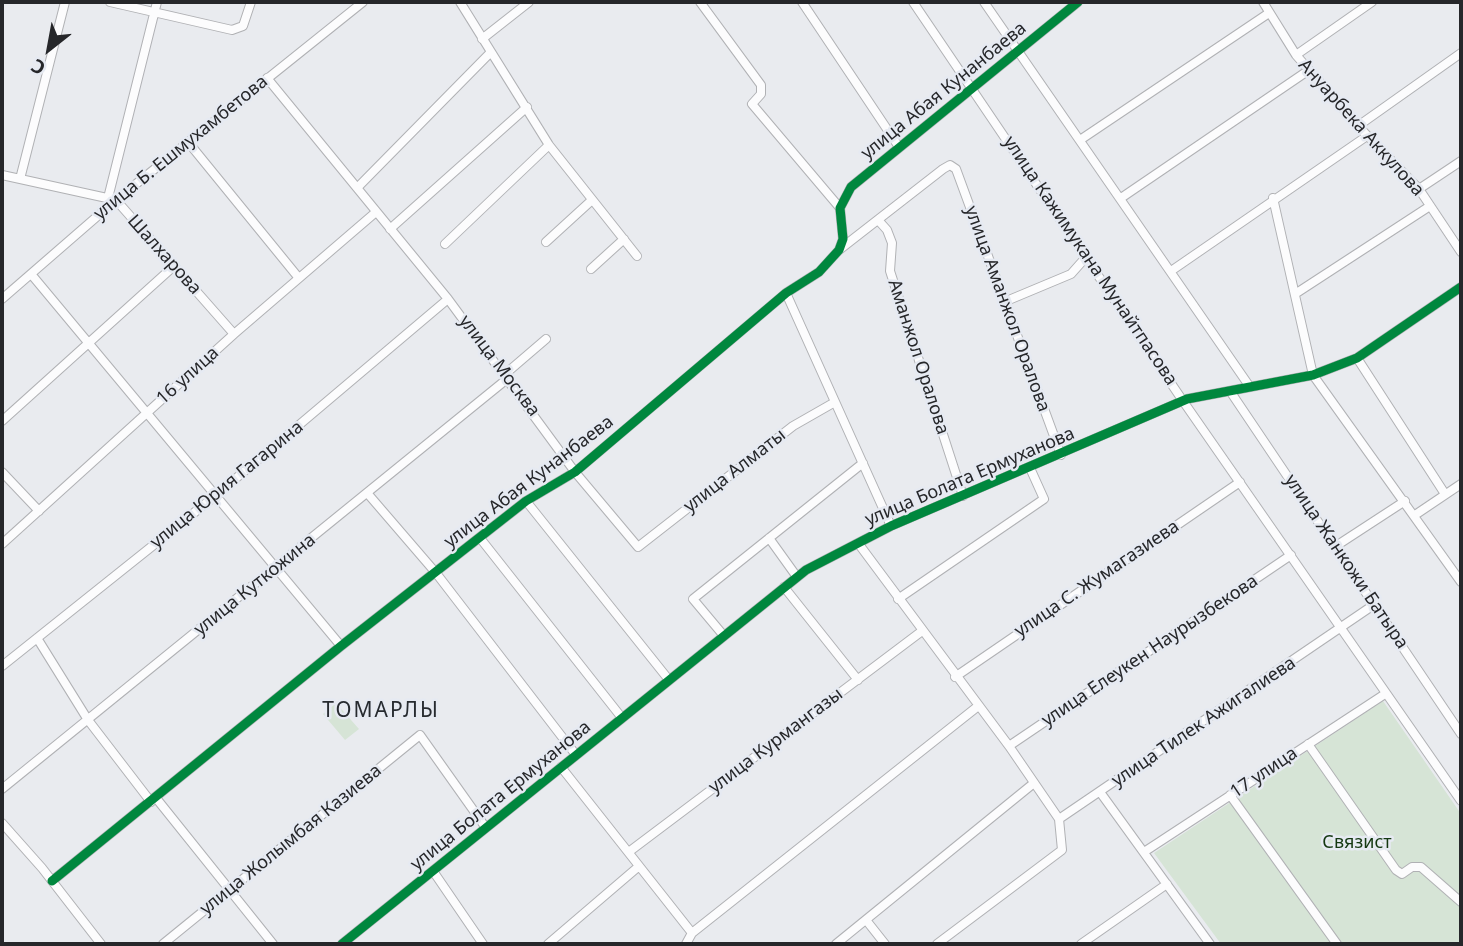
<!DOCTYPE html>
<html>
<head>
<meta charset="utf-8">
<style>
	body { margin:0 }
	#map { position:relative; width:1463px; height:946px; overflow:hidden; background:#e9ebef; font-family:"Noto Sans",sans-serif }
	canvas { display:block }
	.frame { position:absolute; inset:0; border:4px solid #26272a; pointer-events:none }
	.north { position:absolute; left:14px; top:14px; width:70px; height:70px; -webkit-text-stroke:5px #e6eaf2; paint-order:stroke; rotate:211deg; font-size:19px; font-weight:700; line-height:28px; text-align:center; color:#26272a }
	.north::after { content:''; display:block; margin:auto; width:24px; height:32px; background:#26272a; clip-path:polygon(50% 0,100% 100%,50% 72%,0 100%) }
</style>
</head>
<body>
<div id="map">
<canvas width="1463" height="946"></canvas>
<div class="frame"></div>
<div class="north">С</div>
</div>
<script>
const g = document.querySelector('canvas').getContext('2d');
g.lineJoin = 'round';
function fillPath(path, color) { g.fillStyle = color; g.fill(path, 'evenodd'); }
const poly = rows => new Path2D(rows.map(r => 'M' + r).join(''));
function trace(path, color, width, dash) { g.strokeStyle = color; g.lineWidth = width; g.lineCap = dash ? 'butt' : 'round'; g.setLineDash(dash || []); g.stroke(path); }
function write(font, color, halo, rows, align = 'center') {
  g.font = font + ' "Noto Sans",sans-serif'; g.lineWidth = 5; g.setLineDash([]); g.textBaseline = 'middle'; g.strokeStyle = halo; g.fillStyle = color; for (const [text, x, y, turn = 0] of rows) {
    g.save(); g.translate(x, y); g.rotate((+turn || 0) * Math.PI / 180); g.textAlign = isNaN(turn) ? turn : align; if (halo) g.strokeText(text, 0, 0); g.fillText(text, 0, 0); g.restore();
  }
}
fillPath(poly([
	[1383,701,1461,814,1461,944,1221,944,1154,853],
	[336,703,359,729,345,740,323,714]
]), '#d6e4d6');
const minor = poly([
	[110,2,232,30,243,26,251,2],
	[460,2,549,145,637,256],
	[700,2,761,85,761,94,752,104,840,208],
	[802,2,899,147],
	[913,2,1183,401,1461,801],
	[984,2,1250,387],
	[1263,2,1296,55,1358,126,1419,189,1461,252],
	[482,39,529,2],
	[1296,55,1372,2],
	[267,78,448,299,575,472,638,547,793,426,835,402],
	[1358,126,1461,53],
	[1080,140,1269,13],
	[188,142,298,277],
	[2,175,116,200,234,334],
	[20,179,65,2],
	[357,188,491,52],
	[1419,189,1461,161],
	[108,198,157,2],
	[1121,198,1309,70],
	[1273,198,1313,375,1461,582],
	[878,220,887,230,892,243,890,271,963,496],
	[390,229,527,107],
	[546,242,592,200],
	[445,244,549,145],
	[839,250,943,169,950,165,956,169,1061,455],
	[591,269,624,239],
	[1171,271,1367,136],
	[31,274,341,646],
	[786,293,891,526],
	[1295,294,1430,206],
	[2,299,116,200,363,2],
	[1004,302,1071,274,1087,256],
	[1357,358,1445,494],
	[504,375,546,339],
	[1230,391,1461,734],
	[2,421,174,266],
	[2,472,39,511],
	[368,494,436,573,576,755],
	[526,501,669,680],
	[1415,515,1461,484],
	[480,538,622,718],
	[769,538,797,577],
	[858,543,1009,746,1059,819,1062,850,937,944],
	[2,544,234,334,376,212],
	[1336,546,1405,501],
	[784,587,858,680],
	[898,599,1044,499,1030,468],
	[724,636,693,599,863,463],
	[37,638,88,720,151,802],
	[2,666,215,496,448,299],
	[955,677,1240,482],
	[1308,744,1396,870,1402,874,1412,867,1421,867,1461,902],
	[1009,746,1291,555],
	[561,767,692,933],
	[2,789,507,379],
	[1100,792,1210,944],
	[1230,795,1337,944],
	[156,798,273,944],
	[1059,819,1375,604],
	[2,823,42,868,101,944],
	[630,851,922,631],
	[1144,852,1385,694],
	[433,871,483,944],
	[52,881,341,646,526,501,575,472,786,293,819,272,839,250,843,239,840,208,851,187,1078,2],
	[866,920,885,944],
	[163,944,420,735,486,828],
	[342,944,806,570,891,526,1187,399,1313,375,1357,358,1461,287],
	[548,944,638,867],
	[686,944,692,933,977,707],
	[836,944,1034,783],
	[1081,944,1167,884]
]);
trace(minor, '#b0b1b4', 10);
trace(minor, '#fcfcfd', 8);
trace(poly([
	[52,881,341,646,526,501,575,472,786,293,819,272,839,250,843,239,840,208,851,187,1078,2],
	[342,944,806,570,891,526,1187,399,1313,375,1357,358,1461,287]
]), '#00873e', 9);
write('18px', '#26272a', '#e6eaf2', [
	["улица Абая Кунанбаева",944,91,-39],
	["Ануарбека Аккулова",1361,128,48],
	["улица Б. Ешмухамбетова",181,148,-39],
	["Шалхарова",164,255,48],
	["улица Кажимукана Мунайтпасова",1090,261,56],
	["улица Аманжол Оралова",1007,309,70],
	["Аманжол Оралова",918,357,72],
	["улица Москва",499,366,53],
	["16 улица",188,376,-42],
	["улица Алматы",735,471,-38],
	["улица Болата Ермуханова",970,477,-23],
	["улица Абая Кунанбаева",529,482,-37],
	["улица Юрия Гагарина",227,485,-39],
	["улица Жанкожи Батыра",1346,562,56],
	["улица С. Жумагазиева",1097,579,-34],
	["улица Куткожина",255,585,-39],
	["улица Елеукен Наурызбекова",1150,651,-34],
	["улица Тилек Ажигалиева",1204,722,-34],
	["улица Курмангазы",776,741,-37],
	["17 улица",1264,773,-34],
	["улица Болата Ермуханова",501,796,-39],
	["улица Жолымбая Казиева",291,840,-39]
]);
write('18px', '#143811', '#e6eaf2', [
	["Связист",1357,843]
]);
g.letterSpacing = '2px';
write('21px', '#272b30', '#e6eaf2', [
	["ТОМАРЛЫ",381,711]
]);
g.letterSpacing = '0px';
</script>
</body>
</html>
